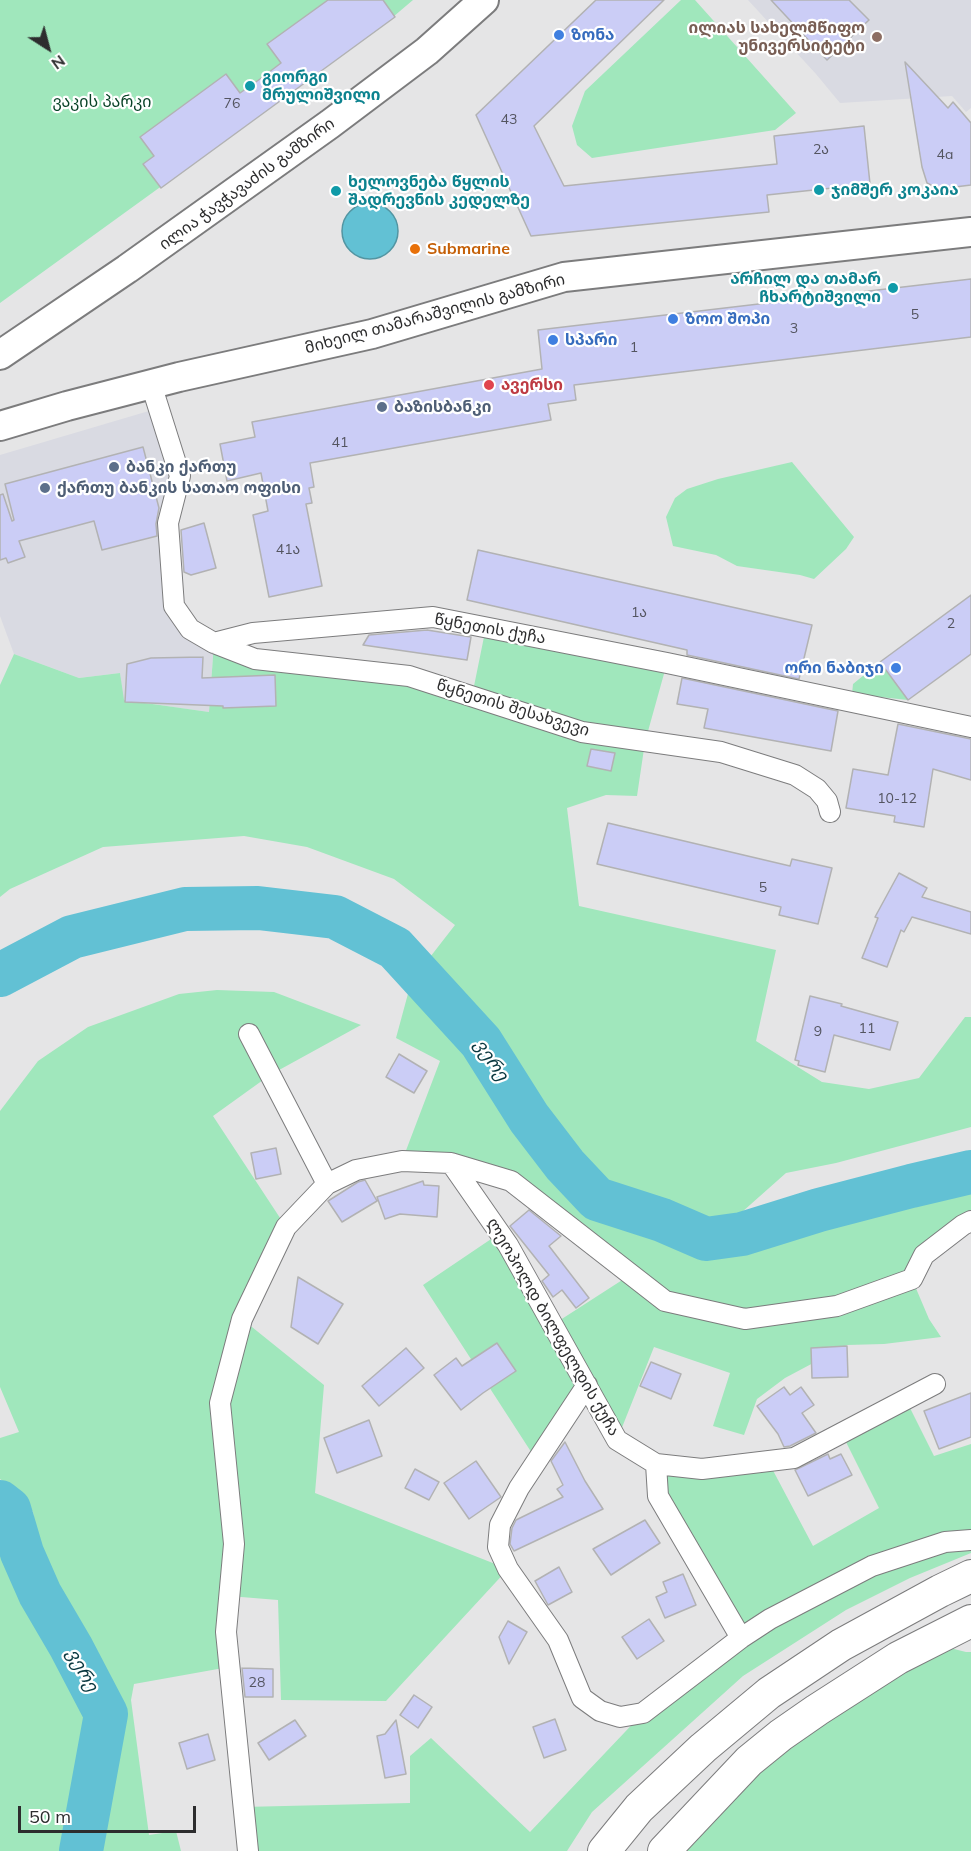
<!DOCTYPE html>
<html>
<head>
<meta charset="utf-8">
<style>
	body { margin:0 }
	#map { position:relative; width:971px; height:1851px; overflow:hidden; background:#e5e5e6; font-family:Mulish,sans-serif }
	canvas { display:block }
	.north { position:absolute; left:18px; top:18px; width:60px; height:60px; -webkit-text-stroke:4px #fff; paint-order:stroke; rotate:144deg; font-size:16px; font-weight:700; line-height:24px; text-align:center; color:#2d2d2e }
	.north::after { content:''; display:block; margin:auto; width:21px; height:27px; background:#2d2d2e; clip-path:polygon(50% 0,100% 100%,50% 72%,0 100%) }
	.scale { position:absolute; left:18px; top:1806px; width:178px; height:27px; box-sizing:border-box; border:3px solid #2d2d2e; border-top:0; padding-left:8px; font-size:18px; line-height:21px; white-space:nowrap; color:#2d2d2e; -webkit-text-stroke:4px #fff; paint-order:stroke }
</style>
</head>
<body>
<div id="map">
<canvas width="971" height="1851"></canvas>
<div class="north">N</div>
<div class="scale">50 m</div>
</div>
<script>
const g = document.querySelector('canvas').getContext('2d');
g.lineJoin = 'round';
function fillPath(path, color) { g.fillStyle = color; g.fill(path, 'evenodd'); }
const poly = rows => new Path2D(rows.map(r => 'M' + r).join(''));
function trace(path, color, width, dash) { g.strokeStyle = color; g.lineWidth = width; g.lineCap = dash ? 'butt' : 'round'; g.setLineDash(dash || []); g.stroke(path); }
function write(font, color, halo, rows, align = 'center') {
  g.font = font + ' Mulish,"Noto Sans Georgian",sans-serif'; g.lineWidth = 4.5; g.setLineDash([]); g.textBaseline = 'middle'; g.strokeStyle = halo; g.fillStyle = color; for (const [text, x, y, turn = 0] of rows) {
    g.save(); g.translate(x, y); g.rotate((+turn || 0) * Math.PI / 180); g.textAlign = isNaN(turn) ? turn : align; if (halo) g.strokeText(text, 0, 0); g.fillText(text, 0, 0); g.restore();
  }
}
fillPath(poly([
	[748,0,971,0,971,108,966,112,952,96,840,103,816,74],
	[159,408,180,476,174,606,214,643,209,712,123,700,120,673,79,678,14,654,0,616,0,455]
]), '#d9dae2');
fillPath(poly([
	[0,0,413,0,380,28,0,303],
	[681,0,695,0,796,113,775,130,592,158,577,145,572,126,585,91],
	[792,462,854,537,846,549,814,579,800,575,737,566,716,555,673,546,666,517,675,498,687,489,718,479],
	[486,627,667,663,645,742,637,796,606,795,567,808,579,906,776,950,756,1041,822,1082,869,1089,919,1078,965,1017,971,1017,971,1127,836,1163,786,1173,733,1220,690,1220,646,1205,597,1181,557,1135,518,1065,487,1019,427,961,455,925,394,879,307,847,244,836,103,847,10,889,0,897,0,685,14,654,79,678,120,673,124,700,209,712,214,643,472,696],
	[880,662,908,700,852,694,853,684],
	[217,990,274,992,361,1025,270,1075,213,1116,286,1227,242,1319,324,1385,315,1493,508,1569,386,1701,281,1700,278,1600,229,1596,229,1667,134,1684,131,1700,149,1835,176,1831,181,1851,100,1851,100,1817,113,1747,114,1704,57,1603,39,1560,33,1512,18,1492,0,1479,0,1438,19,1432,0,1387,0,1111,38,1061,88,1027,179,994],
	[409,990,480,1061,521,1129,585,1203,706,1251,760,1238,785,1215,833,1187,971,1150,971,1221,912,1279,929,1319,941,1337,884,1344,847,1345,785,1378,757,1399,744,1435,713,1426,730,1373,654,1347,617,1440,587,1385,537,1461,423,1285,500,1233,554,1324,630,1275,511,1181,402,1161,440,1061,396,1038],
	[906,1400,934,1456,971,1444,971,1553,910,1578,846,1610,743,1676,592,1812,567,1851,248,1851,243,1807,410,1803,410,1756,431,1738,530,1832,643,1713,741,1638,658,1496,656,1464,768,1461,813,1546,879,1508,842,1434],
	[0,1529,27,1596,53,1645,80,1688,92,1721,71,1851,0,1851],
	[942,1646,966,1652,971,1652,971,1851,677,1851,781,1745]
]), '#a0e7bc');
const water = poly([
	'342 231a28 28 0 1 1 56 0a28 28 0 1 1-56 0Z'
]);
fillPath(water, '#62c1d4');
trace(water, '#5295a2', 1.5);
trace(poly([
	[0,975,72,937,185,909,258,908,335,917,395,948,481,1042,529,1118,565,1165,597,1199,662,1220,706,1239,742,1234,819,1210,911,1186,971,1172],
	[0,1502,9,1509,22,1553,40,1594,71,1647,106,1714,81,1851]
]), '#62c1d4', 44);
const building = poly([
	[328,0,383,0,395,17,161,188,143,164,154,156,140,137,226,74,240,93,260,79,281,63,267,44,328,0],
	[596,0,664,0,534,126,564,186,777,164,774,136,864,126,870,184,767,195,769,212,531,236,476,115,596,0],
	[771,0,849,0,869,20,827,60,771,0],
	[905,62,948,108,953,102,971,123,971,185,939,189,927,183,922,167,905,62],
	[971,279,971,337,574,385,576,400,548,404,551,420,310,463,314,487,309,488,312,503,306,504,322,586,269,597,253,515,268,511,261,473,227,481,220,444,255,437,252,422,542,369,538,330,971,279],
	[143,447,159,508,156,524,157,536,102,550,94,521,19,541,25,557,8,563,6,558,0,560,0,495,3,494,12,521,14,520,5,484,143,447],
	[204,523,216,568,191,575,184,572,181,530,204,523],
	[478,550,812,625,799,679,687,655,687,650,467,600,478,550],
	[971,595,971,654,908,700,880,662,971,595],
	[427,630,471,637,467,660,363,645,369,635,427,630],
	[203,657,202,678,275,675,276,706,223,708,223,706,125,702,127,664,151,658,203,657],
	[682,678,838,711,831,751,704,728,708,709,677,704,682,678],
	[898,724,971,739,971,780,933,769,924,827,894,822,895,816,846,808,853,769,888,775,898,724],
	[591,749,615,753,611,771,587,766,591,749],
	[608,823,790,866,792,859,832,868,818,924,779,915,781,907,597,864,608,823],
	[899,873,927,888,922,897,971,912,971,934,912,917,904,932,901,930,887,967,862,958,878,918,875,917,899,873],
	[810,996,842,1004,841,1006,898,1022,890,1050,834,1035,825,1072,798,1065,799,1061,795,1060,810,996],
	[399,1054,427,1071,414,1093,386,1077,399,1054],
	[276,1148,281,1174,256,1179,251,1153,276,1148],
	[365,1180,377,1201,342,1222,328,1201,358,1182,365,1180],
	[423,1181,424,1185,439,1186,437,1217,400,1214,385,1219,377,1197,423,1181],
	[529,1210,561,1236,549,1246,589,1298,576,1308,562,1290,553,1297,542,1281,549,1275,510,1226,529,1210],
	[298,1277,343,1304,318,1344,291,1327,298,1277],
	[497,1343,516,1371,483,1393,461,1410,434,1375,456,1358,462,1366,497,1343],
	[847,1346,848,1377,812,1378,811,1348,847,1346],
	[406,1348,424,1368,379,1406,362,1386,406,1348],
	[651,1362,681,1374,671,1399,640,1386,651,1362],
	[784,1387,790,1395,801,1387,814,1405,802,1413,816,1433,790,1446,784,1447,778,1434,757,1406,784,1387],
	[971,1393,971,1437,939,1449,924,1411,971,1393],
	[369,1420,382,1456,337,1473,324,1438,369,1420],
	[565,1442,585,1481,603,1509,514,1551,510,1544,512,1528,516,1520,563,1497,557,1489,563,1485,551,1461,565,1442],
	[828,1454,830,1459,841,1454,852,1475,808,1496,795,1470,828,1454],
	[476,1461,501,1497,469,1519,444,1483,476,1461],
	[415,1469,439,1482,429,1500,405,1488,415,1469],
	[645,1520,660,1543,611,1575,593,1549,645,1520],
	[559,1567,572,1592,548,1605,535,1581,559,1567],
	[683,1574,696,1605,665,1618,656,1597,667,1592,663,1582,683,1574],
	[649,1619,664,1641,637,1659,622,1637,649,1619],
	[508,1621,527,1632,509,1664,499,1637,508,1621],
	[242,1668,273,1669,273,1697,245,1697,242,1668],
	[414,1695,432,1707,418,1728,400,1715,414,1695],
	[555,1719,566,1750,544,1758,533,1727,555,1719],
	[295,1720,306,1736,269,1760,258,1743,295,1720],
	[396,1720,406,1774,385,1778,377,1736,385,1734,396,1720],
	[208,1734,215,1760,187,1769,179,1743,208,1734]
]);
fillPath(building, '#cbcdf6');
trace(building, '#b2b2b3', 1.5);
const street = poly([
	[151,384,180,476,168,523,174,606,190,629,214,643,253,633,433,617,667,663,971,727],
	[214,643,255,659,409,676,582,732,721,752,795,775,817,789,827,801,830,812],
	[249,1034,327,1184],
	[451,1163,508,1245,617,1440,656,1464,702,1469,794,1458,935,1384],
	[587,1385,519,1488,500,1525,498,1547,508,1569,558,1640,582,1698,600,1711,620,1717,643,1713,741,1638,770,1619,872,1566,945,1542,971,1540],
	[656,1464,658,1496,741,1638],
	[248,1851,226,1632,234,1544,220,1403,242,1319,286,1227,327,1184,356,1170,402,1161,451,1163,511,1181,665,1301,745,1319,837,1306,912,1279,924,1255,963,1225,971,1221]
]);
const secondary = poly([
	[0,355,127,269,330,124,427,51,484,0],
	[0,426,67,406,179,377,372,334,564,277,971,232]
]);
const primary = poly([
	[604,1851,639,1808,703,1748,769,1693,841,1645,940,1591,971,1576],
	[664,1851,749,1761,781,1735,817,1710,898,1658,971,1621]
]);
trace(street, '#7c7c7d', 22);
trace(secondary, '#7c7c7d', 32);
trace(primary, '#7c7c7d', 34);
trace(street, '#fff', 20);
trace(secondary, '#fff', 28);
trace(primary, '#fff', 32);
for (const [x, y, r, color] of [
	[559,35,6,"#3f7fe0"],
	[877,37,6,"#8d6e63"],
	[250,86,6,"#0f9aa8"],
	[819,190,6,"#0f9aa8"],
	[336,191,6,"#0f9aa8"],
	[415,249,6,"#e8710a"],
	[893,288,6,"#0f9aa8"],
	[673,319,6,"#3f7fe0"],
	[553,340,6,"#3f7fe0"],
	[489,385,6,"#e0444e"],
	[382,407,6,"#5c6f8a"],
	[114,467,6,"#5c6f8a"],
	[45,488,6,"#5c6f8a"],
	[896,668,6,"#3f7fe0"]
]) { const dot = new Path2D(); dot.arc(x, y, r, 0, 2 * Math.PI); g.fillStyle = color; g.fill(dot); trace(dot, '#fff', 2); }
write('14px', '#545560', null, [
	["76",232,104],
	["43",509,120],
	["2ა",821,150],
	["4a",945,155],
	["5",915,315],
	["3",794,329],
	["1",634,348],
	["41",340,443],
	["41ა",288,550],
	["1ა",639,613],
	["2",951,624],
	["10-12",897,799],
	["5",763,888],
	["11",867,1029],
	["9",818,1032],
	["28",257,1683]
]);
write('bold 16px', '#785e54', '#fff', [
	["ილიას სახელმწიფო",865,28],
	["უნივერსიტეტი",865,46]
], 'right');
write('bold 16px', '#366cbe', '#fff', [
	["ზონა",571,35],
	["ზოო შოპი",685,319],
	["სპარი",565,340],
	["ორი ნაბიჯი",884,668,"right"]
], 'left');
write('bold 16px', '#0d838f', '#fff', [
	["გიორგი",262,77],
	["მრულიშვილი",262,95],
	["ხელოვნება წყლის",348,182],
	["შადრევნის კედელზე",348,200],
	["ჯიმშერ კოკაია",831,190],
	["არჩილ და თამარ",881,279,"right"],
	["ჩხარტიშვილი",881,297,"right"]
], 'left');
write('16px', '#094328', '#fff', [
	["ვაკის პარკი",102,102]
]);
write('16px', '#2d2d2e', '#fff', [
	["ილია ჭავჭავაძის გამზირი",247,184,-36],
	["მიხეილ თამარაშვილის გამზირი",435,314,-15],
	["წყნეთის ქუჩა",490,629,10],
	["წყნეთის შესახვევი",513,708,17],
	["ლეოპოლდ ბილფელდის ქუჩა",553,1327,60]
]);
write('bold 16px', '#c56008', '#fff', [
	["Submarine",427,249]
], 'left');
write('bold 16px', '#be3a42', '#fff', [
	["ავერსი",501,385]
], 'left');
write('bold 16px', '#4e5e75', '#fff', [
	["ბაზისბანკი",394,407],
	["ბანკი ქართუ",126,467],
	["ქართუ ბანკის სათაო ოფისი",57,488]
], 'left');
write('italic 18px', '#08373f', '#fff', [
	["ვერე",491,1060,56],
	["ვერე",82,1670,61]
]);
</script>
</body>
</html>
